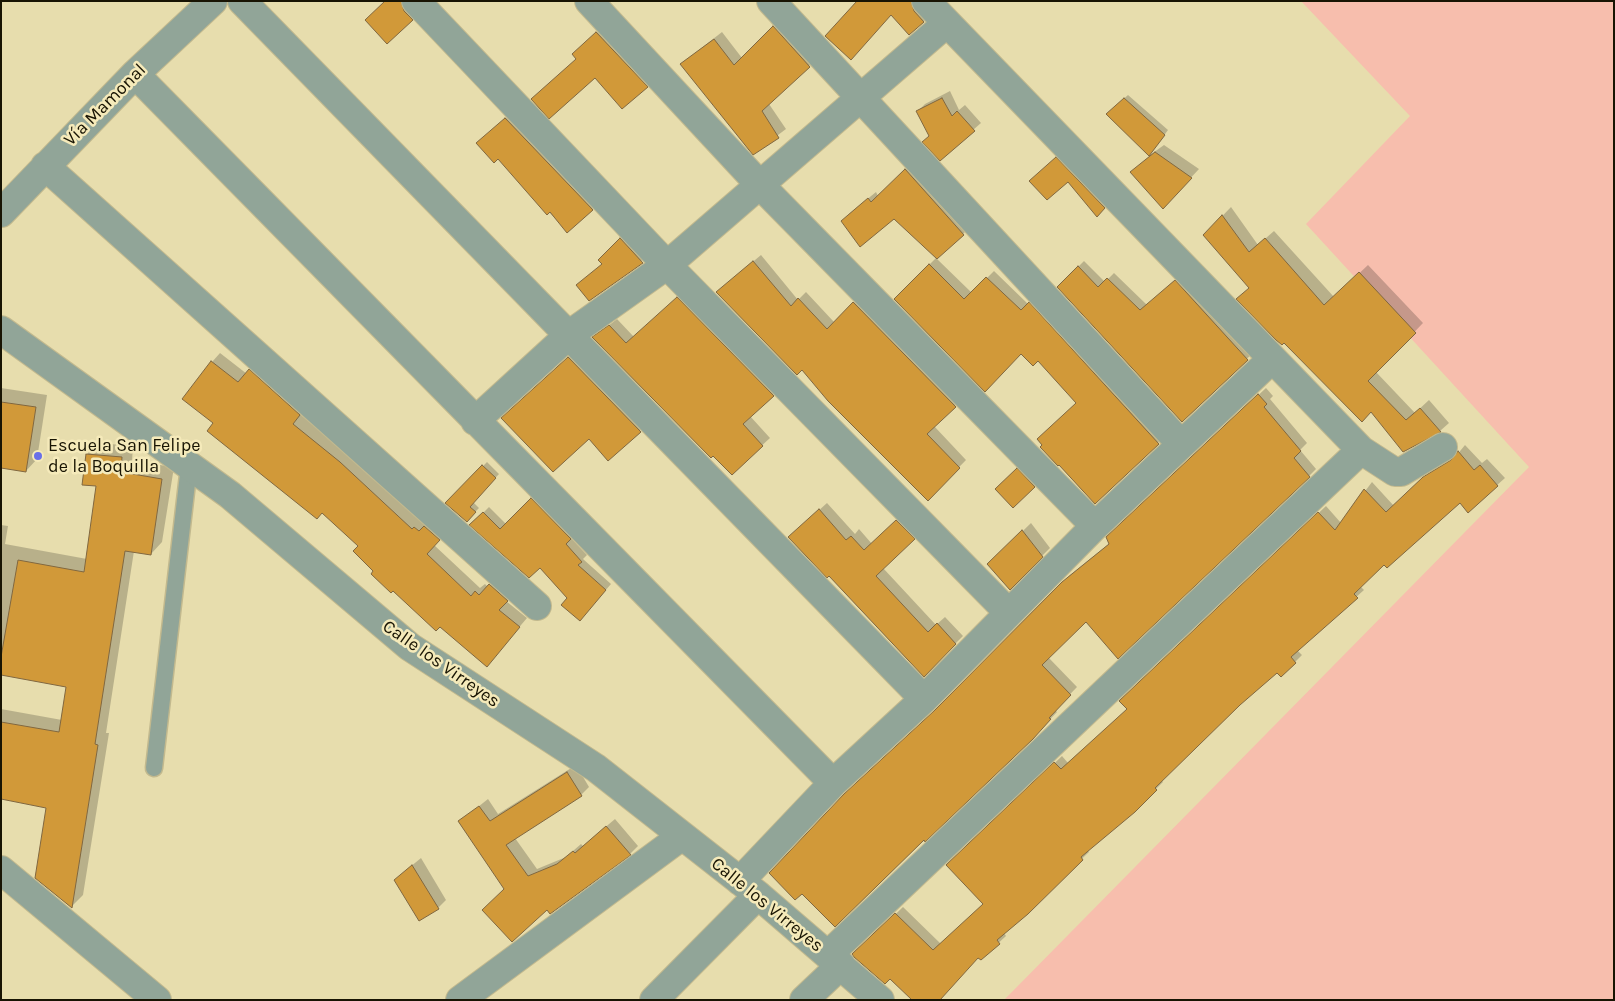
<!DOCTYPE html>
<html>
<head>
<meta charset="utf-8">
<style>
	body { margin:0 }
	#map { position:relative; width:1615px; height:1001px; overflow:hidden; background:#e7ddad; font-family:Karla,sans-serif }
	canvas { display:block }
	.frame { position:absolute; inset:0; border:2px solid #181403; pointer-events:none }
</style>
</head>
<body>
<div id="map">
<canvas width="1615" height="1001"></canvas>
<div class="frame"></div>
</div>
<script>
const g = document.querySelector('canvas').getContext('2d');
g.lineJoin = 'round';
function fillPath(path, color) { g.fillStyle = color; g.fill(path, 'evenodd'); }
const poly = rows => new Path2D(rows.map(r => 'M' + r).join(''));
function trace(path, color, width, dash) { g.strokeStyle = color; g.lineWidth = width; g.lineCap = dash ? 'butt' : 'round'; g.setLineDash(dash || []); g.stroke(path); }
function write(font, color, halo, rows, align = 'center') {
  g.font = font + ' Karla,sans-serif'; g.lineWidth = 5; g.setLineDash([]); g.textBaseline = 'middle'; g.strokeStyle = halo; g.fillStyle = color; for (const [text, x, y, turn = 0] of rows) {
    g.save(); g.translate(x, y); g.rotate((+turn || 0) * Math.PI / 180); g.textAlign = isNaN(turn) ? turn : align; if (halo) g.strokeText(text, 0, 0); g.fillText(text, 0, 0); g.restore();
  }
}
fillPath(poly([
	[1301,1,1614,1,1614,1000,1004,1000,1529,467,1306,224,1410,116]
]), '#f7bead');
fillPath(poly([
	[387,1,412,1,420,11,412,19],
	[858,1,919,1,930,15,909,34,892,14],
	[782,20,817,58,769,104,786,129,754,153,681,64,722,32,742,58],
	[605,25,655,79,647,87,595,76,577,59,581,47],
	[950,91,959,110,965,105,981,123,940,159,918,111,925,104],
	[1128,95,1168,130,1150,155,1164,145,1199,169,1171,199,1132,172,1150,156,1107,114],
	[513,112,599,203,567,231,498,158,485,137],
	[1063,151,1111,200,1104,208,1068,180,1038,174],
	[913,163,970,227,963,234,894,217,849,214,876,192,878,196],
	[1231,207,1258,245,1274,231,1334,297,1368,265,1423,323,1376,372,1415,413,1429,400,1449,423,1440,431,1404,451,1372,410,1250,287,1204,235],
	[627,233,649,255,589,300,603,263,600,260],
	[761,255,798,300,806,292,834,322,861,295,962,399,934,426,966,460,928,499,725,285],
	[936,258,972,293,994,271,1028,304,1036,297,1165,436,1096,502,1044,445,1077,403,1038,359,895,299],
	[1084,261,1105,282,1114,273,1147,305,1181,275,1253,353,1182,420,1058,287],
	[685,291,780,388,750,416,770,438,732,473,594,337,617,319,634,337],
	[576,351,647,424,608,459,589,437,510,411],
	[220,353,247,374,258,362,308,406,301,415,348,454,421,521,424,519,447,531,434,545,480,588,485,584,488,587,499,577,515,592,506,601,527,618,487,665,375,571,360,546,322,512,215,423,212,362],
	[1,388,47,395,37,459,26,471,1,467],
	[1266,388,1273,396,1270,399,1307,443,1300,450,1316,469,1309,476,1086,620,1048,657,1077,687,1055,710,1057,712,1040,730,942,704,1070,575,1110,543,1114,530],
	[99,443,133,446,132,461,174,467,162,542,151,554,134,551,106,733,109,733,83,895,71,907,47,807,1,798,1,709,62,720,67,686,1,674,1,525,8,526,5,544,87,559,98,485,87,454],
	[1465,445,1482,463,1487,459,1505,478,1468,511,1460,501,1384,563,1360,586,1364,590,1297,650,1302,655,1295,662,1277,671,1240,704,1161,780,1163,782,1134,811,1087,850,1089,852,1004,933,1006,936,981,959,979,956,890,977,854,954,903,907,941,944,984,904,948,865,1062,756,1068,763,1128,709,1121,701,1326,506,1341,523,1372,482,1394,506,1432,470,1456,456],
	[1025,461,1042,479,1034,487,1004,481],
	[487,462,499,474,473,502,479,508,467,520,447,503],
	[537,494,576,533,571,538,587,555,583,559,611,584,585,614,540,566,471,525,489,507,506,524],
	[827,503,855,534,859,529,872,544,904,513,921,531,883,568,936,625,945,617,963,636,924,675,797,530],
	[1031,523,1050,548,1010,588,989,564],
	[576,765,589,787,581,795,515,838,537,869,566,857,581,844,583,846,615,819,638,846,630,854,547,908,506,889,459,822,488,799,498,814],
	[421,858,446,900,438,908,404,872]
]), '#0003');
const building = poly([
	[385,1,401,1,404,11,413,20,387,44,365,20,385,1],
	[857,1,911,1,914,11,924,22,909,35,891,15,851,60,825,36,857,1],
	[773,26,810,67,762,111,779,138,753,155,680,64,714,39,734,65,773,26],
	[596,32,648,87,622,109,595,78,549,119,531,99,576,59,572,54,596,32],
	[942,98,952,116,957,111,975,131,940,161,922,142,929,136,916,111,942,98],
	[1124,98,1165,135,1149,156,1106,114,1124,98],
	[505,118,593,210,567,233,550,212,547,215,498,159,494,163,476,143,505,118],
	[1155,152,1192,178,1163,209,1130,172,1155,152],
	[1056,157,1105,208,1097,217,1068,182,1047,200,1029,181,1056,157],
	[905,169,964,235,937,259,894,219,860,247,841,221,868,198,871,202,905,169],
	[1222,215,1249,252,1265,238,1324,305,1359,272,1416,333,1368,381,1406,420,1420,408,1441,432,1403,452,1371,412,1362,422,1284,343,1282,345,1276,340,1236,299,1249,288,1203,235,1222,215],
	[620,238,643,263,589,301,576,285,602,264,598,260,620,238],
	[753,261,791,306,798,298,827,329,853,302,956,407,927,434,960,468,928,501,828,401,802,370,797,375,716,292,753,261],
	[929,264,964,299,986,277,1021,310,1029,302,1159,444,1095,504,1059,465,1058,466,1040,447,1042,445,1037,439,1076,403,1038,361,1033,366,1021,354,985,392,894,299,929,264],
	[1078,266,1098,287,1107,278,1140,310,1175,280,1248,360,1182,422,1057,287,1078,266],
	[677,297,774,396,743,424,763,446,732,475,713,456,711,458,592,337,609,325,626,343,677,297],
	[568,357,641,432,608,461,589,439,553,472,501,418,568,357],
	[211,361,238,382,249,369,300,415,293,424,340,462,412,529,414,527,419,531,424,526,440,540,427,554,471,596,475,591,479,595,489,584,508,601,499,610,520,627,487,667,440,627,436,631,393,591,391,593,371,574,373,571,353,551,358,546,322,513,317,519,207,431,213,423,182,399,211,361],
	[1258,394,1267,404,1264,407,1301,451,1294,458,1310,477,1118,659,1086,622,1042,665,1071,695,1049,718,1051,719,1033,739,925,842,924,840,835,927,802,894,795,900,769,873,844,794,935,710,1062,582,1109,544,1106,537,1258,394],
	[1,402,36,407,26,472,1,468,1,402],
	[1458,451,1474,470,1480,465,1498,486,1468,513,1460,503,1387,568,1384,565,1354,594,1358,598,1291,657,1296,663,1281,677,1277,673,1240,705,1155,788,1157,790,1135,812,1081,857,1083,860,1028,914,997,940,1000,944,981,960,978,958,940,1000,912,1000,890,979,885,984,854,957,852,954,895,913,933,950,983,904,946,865,1054,762,1061,769,1127,709,1119,701,1318,512,1335,530,1364,489,1386,512,1423,477,1451,460,1458,451],
	[86,454,122,457,121,472,162,479,151,555,125,551,95,744,98,745,72,908,35,878,46,808,1,799,1,722,59,732,66,687,1,675,1,657,18,560,84,572,96,486,82,485,86,454],
	[482,465,496,478,470,507,476,512,467,522,445,503,482,465],
	[1017,468,1035,487,1013,508,995,489,1017,468],
	[531,498,571,539,566,544,582,562,578,565,606,590,580,621,561,605,567,598,540,568,529,578,469,525,483,512,500,529,531,498],
	[819,509,846,540,851,536,864,550,896,520,915,539,876,576,928,632,937,623,956,644,924,677,829,576,827,578,788,537,819,509],
	[1022,530,1043,557,1010,590,987,564,1022,530],
	[567,772,582,796,506,845,528,876,557,864,573,851,575,853,606,826,631,855,550,914,547,910,512,942,482,910,504,889,458,821,479,806,490,821,567,772],
	[412,865,439,909,419,921,394,880,412,865]
]);
fillPath(building, '#d19939');
trace(building, '#806740', 1);
const service = poly([
	[154,768,189,466]
]);
const minor = poly([
	[242,1,924,699],
	[416,1,667,265,1008,612],
	[589,1,760,185,1095,526],
	[771,1,1181,444],
	[926,1,1361,450,1395,472,1401,472,1443,447],
	[135,74,833,783],
	[45,166,537,606],
	[1,213,135,74,213,1],
	[1,330,230,495,410,647,596,768,758,895,880,1000],
	[475,421,570,334,667,265,947,23],
	[1,870,157,1000],
	[740,881,833,783,924,699,1095,526,1272,359],
	[828,955,1361,450],
	[460,1000,682,836],
	[654,1000,758,895],
	[804,1000,841,965]
]);
trace(service, '#c2b98e', 19);
trace(minor, '#c2b98e', 30);
trace(service, '#91a598', 16);
trace(minor, '#91a598', 28);
for (const [x, y, r, color] of [
	[38,456,5,"#696fe8"]
]) { const dot = new Path2D(); dot.arc(x, y, r, 0, 2 * Math.PI); g.fillStyle = color; g.fill(dot); trace(dot, '#f5eaba', 2); }
write('18px', '#181403', '#f5eaba', [
	["Vía Mamonal",105,105,-45],
	["Calle los Virreyes",441,664,35],
	["Calle los Virreyes",767,905,39]
]);
write('18px', '#181403', '#f5eaba', [
	["Escuela San Felipe",48,446],
	["de la Boquilla",48,467]
], 'left');
</script>
</body>
</html>
